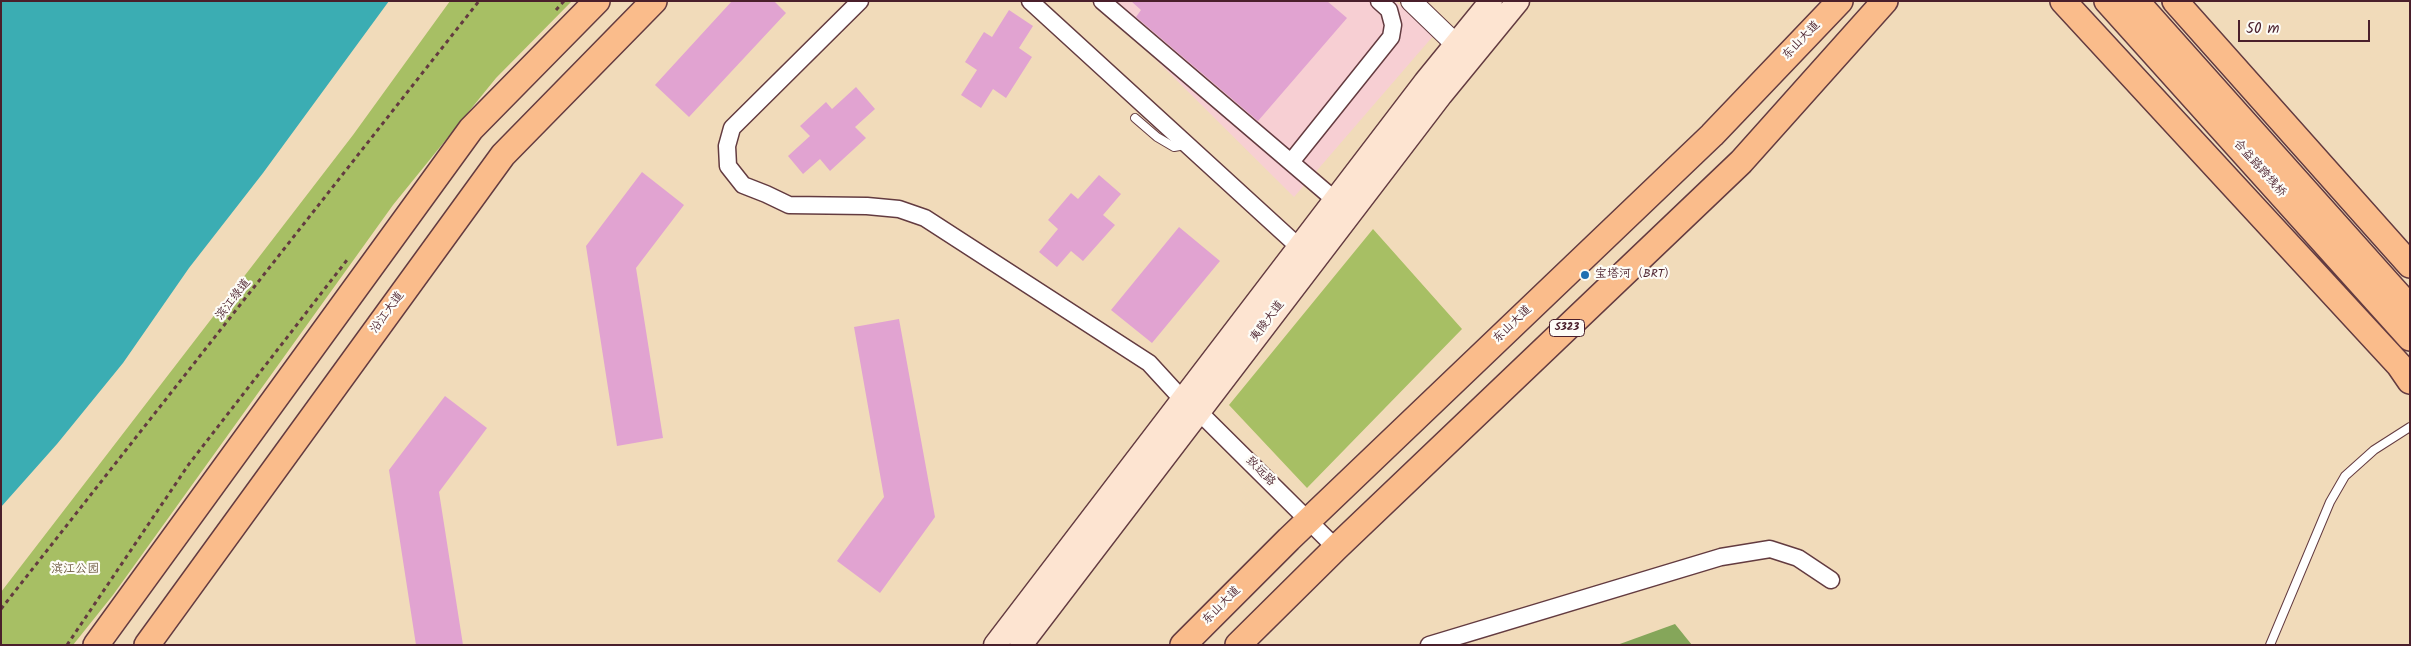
<!DOCTYPE html>
<html>
<head>
<meta charset="utf-8">
<style>
	body { margin:0 }
	#map { position:relative; width:2411px; height:646px; overflow:hidden; background:#f1dbba; font-family:Kalam,sans-serif }
	canvas { display:block }
	.frame { position:absolute; inset:0; border:2px solid #4a1f2b; pointer-events:none }
	.scale { position:absolute; left:2238px; top:20px; width:132px; height:22px; box-sizing:border-box; border:2px solid #4a1f2b; border-top:0; padding-left:6px; font-size:15px; line-height:18px; white-space:nowrap; color:#4a1f2b; -webkit-text-stroke:4px #fdfcf7; paint-order:stroke }
</style>
</head>
<body>
<div id="map">
<canvas width="2411" height="646"></canvas>
<div class="frame"></div>
<div class="scale">50 m</div>
</div>
<script>
const g = document.querySelector('canvas').getContext('2d');
g.lineJoin = 'round';
function fillPath(path, color) { g.fillStyle = color; g.fill(path, 'evenodd'); }
const poly = rows => new Path2D(rows.map(r => 'M' + r).join(''));
function trace(path, color, width, dash) { g.strokeStyle = color; g.lineWidth = width; g.lineCap = dash ? 'butt' : 'round'; g.setLineDash(dash || []); g.stroke(path); }
function write(font, color, halo, rows, align = 'center') {
  g.font = font + ' Kalam,"LXGW WenKai TC",sans-serif'; g.lineWidth = 4.5; g.setLineDash([]); g.textBaseline = 'middle'; g.strokeStyle = halo; g.fillStyle = color; for (const [text, x, y, turn = 0] of rows) {
    g.save(); g.translate(x, y); g.rotate((+turn || 0) * Math.PI / 180); g.textAlign = isNaN(turn) ? turn : align; if (halo) g.strokeText(text, 0, 0); g.fillText(text, 0, 0); g.restore();
  }
}
fillPath(poly([
	[1097,1,1395,1,1434,35,1294,197]
]), '#f7cfd3');
fillPath(poly([
	[450,1,572,1,496,78,393,205,113,595,73,645,1,645,1,592,353,135],
	[1373,229,1462,329,1307,488,1229,405]
]), '#a7bf64');
fillPath(poly([
	[1675,624,1692,645,1617,645]
]), '#85a65a');
fillPath(poly([
	[1,1,389,1,263,173,189,268,123,363,57,444,1,507]
]), '#3badb3');
fillPath(poly([
	[732,1,774,1,786,13,689,117,655,85],
	[1131,1,1327,1,1347,18,1258,121,1136,17,1141,10],
	[1009,10,1033,26,1019,48,1032,57,1006,98,993,89,981,108,961,95,977,70,965,62,984,32,992,37],
	[856,87,875,109,855,127,866,138,830,171,820,159,803,174,788,156,810,136,800,126,826,102,832,109],
	[642,172,684,205,636,268,663,438,617,446,586,246],
	[1099,175,1121,194,1103,215,1115,225,1083,261,1071,251,1057,267,1039,252,1058,229,1048,220,1071,193,1078,199],
	[1179,227,1220,261,1152,343,1111,310],
	[899,319,935,517,880,593,837,561,884,497,854,327],
	[445,396,487,428,439,492,463,645,416,645,389,470]
]), '#e1a3d1');
const service = poly([
	[1135,118,1157,137,1174,147,1185,145],
	[2270,645,2330,502,2345,476,2374,450,2410,427]
]);
const minor = poly([
	[860,1,732,128,727,146,728,166,743,185,766,194,789,205,867,206,899,209,925,218,1149,363,1182,399,1199,412,1336,548],
	[1030,1,1299,247],
	[1102,1,1335,200],
	[1291,162,1391,37,1393,25,1389,10,1379,1],
	[1429,645,1721,557,1770,549,1798,558,1831,580]
]);
const tertiary = poly([
	[1411,1,1467,55]
]);
const secondary = poly([
	[995,645,1425,82,1491,1],
	[1021,645,1441,95,1518,1]
]);
const primary = poly([
	[2063,1,2399,365,2410,381],
	[2107,1,2410,338],
	[2136,1,2410,308],
	[2175,1,2410,265],
	[96,645,471,129,597,1],
	[147,645,503,155,654,1],
	[1183,645,1289,539,1712,135,1840,1],
	[1238,645,1336,548,1741,162,1885,1]
]);
trace(service, '#633b40', 10);
trace(minor, '#633b40', 19);
trace(tertiary, '#633b40', 22);
trace(secondary, '#633b40', 25);
trace(primary, '#633b40', 28);
trace(poly([
	[556,10,564,1],
	[1,609,479,1],
	[67,645,189,464,347,260]
]), '#633b40', 3, [4, 4]);
trace(service, '#fff', 8);
trace(minor, '#fff', 16);
trace(tertiary, '#fff', 20);
trace(secondary, '#fde4d1', 22);
trace(primary, '#fabc8b', 25);
for (const [x, y, r, color] of [
	[1585,275,5,"#1f6fb2"]
]) { const dot = new Path2D(); dot.arc(x, y, r, 0, 2 * Math.PI); g.fillStyle = color; g.fill(dot); trace(dot, '#fdfcf7', 2); }
for (const [x, y, w] of [
	[1567,328,35]
]) { const box = new Path2D(); box.roundRect(x - w / 2, y - 8.5, w, 17, 4); g.fillStyle = '#fdfcf7'; g.fill(box); trace(box, '#4a1f2b', 1); }
write('bold 11px', '#4a1f2b', null, [
	["S323",1567,328]
]);
write('12px', '#4a1f2b', '#fdfcf7', [
	["东山大道",1802,41,-46],
	["合益路跨线桥",2259,169,48],
	["滨江绿道",234,300,-52],
	["沿江大道",388,313,-54],
	["夷陵大道",1268,322,-53],
	["东山大道",1513,325,-44],
	["致远路",1260,472,45],
	["东山大道",1222,606,-45]
]);
write('12px', '#4a1f2b', '#fdfcf7', [
	["宝塔河（BRT）",1595,275]
], 'left');
write('12px', '#6b573f', '#fdfcf7', [
	["滨江公园",75,570]
]);
</script>
</body>
</html>
